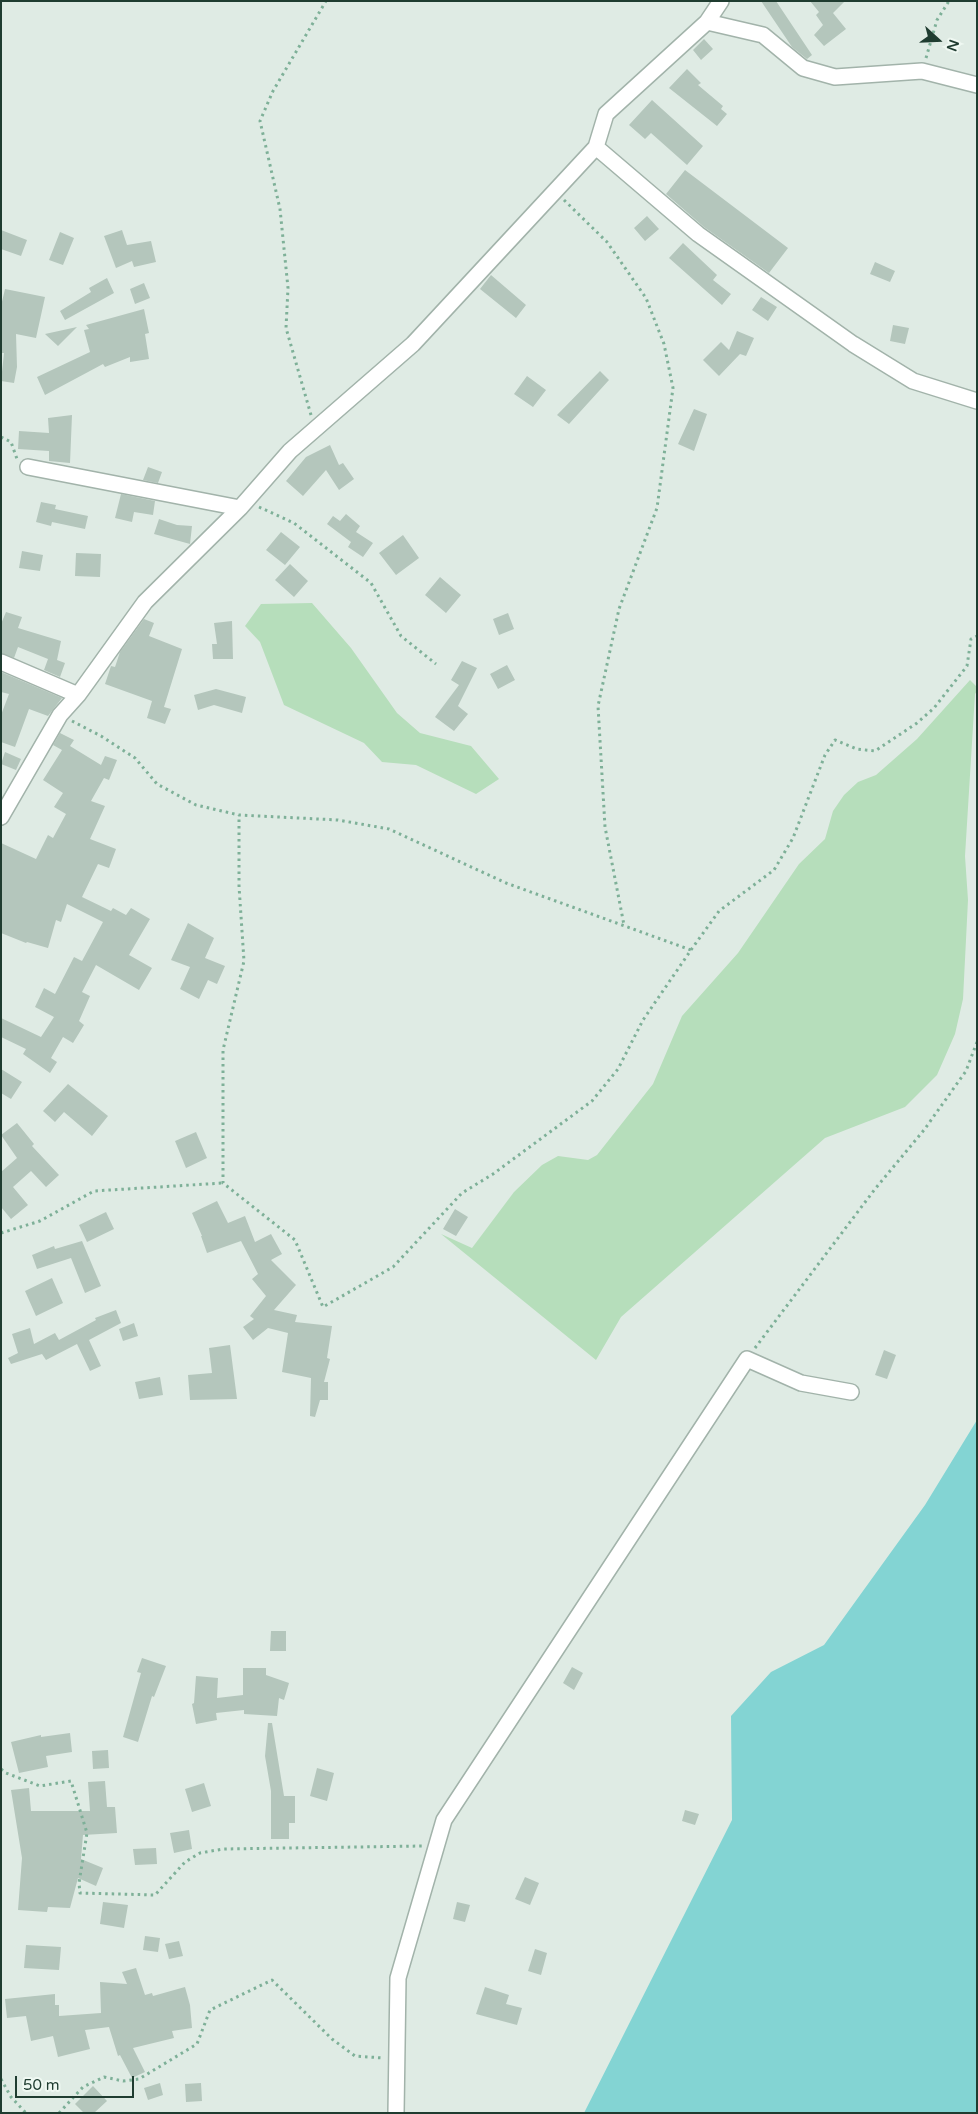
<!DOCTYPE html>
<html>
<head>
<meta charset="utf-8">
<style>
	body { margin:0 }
	#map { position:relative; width:978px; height:2114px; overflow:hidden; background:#dfebe4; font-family:"Varela Round",sans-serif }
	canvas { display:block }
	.frame { position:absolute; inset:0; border:2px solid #1f3c30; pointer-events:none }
	.north { position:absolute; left:913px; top:15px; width:50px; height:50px; -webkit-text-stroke:4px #eff8f2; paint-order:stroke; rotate:110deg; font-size:14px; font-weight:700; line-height:20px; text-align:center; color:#1f3c30 }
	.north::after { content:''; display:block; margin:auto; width:18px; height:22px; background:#1f3c30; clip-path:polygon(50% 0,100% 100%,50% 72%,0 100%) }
	.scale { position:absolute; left:15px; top:2076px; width:119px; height:22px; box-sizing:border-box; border:2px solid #1f3c30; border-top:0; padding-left:6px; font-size:15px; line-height:18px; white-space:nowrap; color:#1f3c30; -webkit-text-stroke:4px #eff8f2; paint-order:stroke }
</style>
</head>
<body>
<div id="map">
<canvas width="978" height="2114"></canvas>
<div class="frame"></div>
<div class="north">N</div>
<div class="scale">50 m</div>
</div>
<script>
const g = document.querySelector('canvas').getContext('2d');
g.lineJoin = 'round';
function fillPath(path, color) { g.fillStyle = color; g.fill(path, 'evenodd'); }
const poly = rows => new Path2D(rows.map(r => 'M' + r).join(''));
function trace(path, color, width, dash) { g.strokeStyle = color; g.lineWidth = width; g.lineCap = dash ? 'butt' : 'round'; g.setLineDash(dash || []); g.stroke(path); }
fillPath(poly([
	[312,603,351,648,397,713,420,733,471,746,499,779,476,794,416,765,382,762,364,743,284,705,260,642,245,626,261,604],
	[970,680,977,687,977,691,975,694,965,856,968,900,963,999,955,1034,937,1075,905,1107,825,1138,621,1317,596,1360,441,1234,472,1248,514,1192,542,1165,558,1156,588,1160,597,1155,653,1084,682,1016,738,953,799,864,825,839,833,811,844,795,858,782,876,775,917,739]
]), '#b6debb');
fillPath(poly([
	[977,1420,977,2113,584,2113,732,1820,731,1716,771,1672,824,1645,925,1505]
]), '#83d4d3');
fillPath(poly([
	[761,1,776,1,812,55,807,59,792,47],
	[810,1,845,1,833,13,846,29,824,46,814,35,823,25,816,15,819,12],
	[704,39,713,49,701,60,693,50],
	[687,69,701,83,698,85,723,106,721,109,727,114,717,126,669,88],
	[652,100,703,146,687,165,651,133,645,139,629,125],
	[685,170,788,248,769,273,704,227,666,194],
	[647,216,659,229,645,241,634,228],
	[1,230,27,240,21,256,1,249],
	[122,230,127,245,151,241,156,262,134,267,132,261,116,268,104,236],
	[60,232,74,238,63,265,49,260],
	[683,243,717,275,713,280,731,294,722,305,669,258],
	[875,262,895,271,890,282,870,274],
	[491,275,526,305,516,318,480,289],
	[107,278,114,293,65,320,60,311,91,292,89,288],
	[144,283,150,298,135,304,130,289],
	[5,289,45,297,36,338,16,334,17,367,14,383,1,381,4,353,1,353,1,306],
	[761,297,777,307,768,321,752,310],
	[144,309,149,333,145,334,149,359,130,362,130,357,105,367,103,364,45,395,37,377,90,352,84,330,89,329,86,325],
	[893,325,909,328,905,344,890,341],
	[77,327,58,346,45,334],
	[737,331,754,338,746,356,740,354,719,376,703,360,721,342,729,350],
	[600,371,609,380,569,424,557,415],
	[527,376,546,390,533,407,514,394],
	[694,409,707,414,694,451,678,444],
	[72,415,70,463,49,461,49,451,18,449,19,431,49,433,48,418],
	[330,445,339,465,343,463,354,479,339,490,326,470,303,496,286,481,306,457],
	[148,467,162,472,158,483,143,480],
	[121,494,155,501,153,515,134,512,132,522,115,518],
	[41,502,56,505,55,509,88,516,85,529,52,522,51,526,36,522],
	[346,514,360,526,356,532,373,543,363,557,348,547,351,542,327,524,333,516,340,521],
	[159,519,177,525,192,526,190,544,154,534],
	[281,532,300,547,285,565,266,550],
	[403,535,419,558,396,575,379,553],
	[22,551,43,555,40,571,19,568],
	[76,553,101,554,100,577,75,576],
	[290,564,308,581,294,597,275,580],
	[440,577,461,595,446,613,425,595],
	[6,612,22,617,18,628,61,641,57,660,65,663,60,677,44,670,48,659,18,647,14,658,1,653,1,624],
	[508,613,514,629,499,635,493,619],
	[144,619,154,623,149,636,182,649,164,707,171,709,165,724,147,718,152,701,105,684,111,666,115,667,120,652],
	[232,621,233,659,213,659,212,644,217,644,214,623],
	[462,661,477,668,458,706,468,714,454,731,435,717,459,685,451,680],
	[507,665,515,680,498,689,490,674],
	[1,672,62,698,48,716,29,709,15,747,1,742,1,715,9,694,1,692],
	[216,689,246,697,242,713,214,705,198,710,194,695],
	[60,733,74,740,70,746,101,765,105,756,117,760,109,780,104,778,91,801,105,806,90,839,116,849,109,868,98,864,82,897,111,911,113,908,126,915,131,908,150,919,129,955,152,968,139,990,96,965,82,992,90,996,79,1021,84,1025,73,1043,63,1037,51,1058,57,1062,50,1073,23,1054,26,1049,1,1037,1,1018,41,1037,54,1017,35,1007,44,988,55,994,74,957,82,961,103,922,67,904,61,922,56,920,48,948,27,942,26,943,1,933,1,843,36,859,48,835,53,838,66,814,54,807,63,793,43,780,62,750,53,745],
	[5,752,21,759,16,770,1,764],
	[188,923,214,938,205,958,225,966,217,984,208,980,199,999,180,989,190,967,171,960],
	[1,1069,22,1082,11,1099,1,1093],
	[68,1084,108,1116,92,1136,64,1112,55,1122,43,1111],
	[17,1123,34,1144,32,1146,59,1175,46,1187,31,1171,13,1187,28,1205,11,1219,1,1207,1,1172,17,1158,1,1135],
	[196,1132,207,1158,186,1168,175,1141],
	[217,1201,228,1223,245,1216,255,1242,271,1234,282,1254,271,1260,296,1285,274,1310,297,1315,295,1322,332,1326,327,1358,330,1359,324,1382,328,1382,328,1400,320,1400,315,1417,310,1416,311,1378,282,1372,288,1333,268,1328,253,1340,243,1327,254,1319,250,1316,266,1296,252,1279,258,1274,241,1241,207,1253,201,1236,202,1236,192,1213],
	[455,1209,468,1217,456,1236,443,1229],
	[106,1212,114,1229,87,1242,79,1225],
	[82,1241,101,1286,85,1293,71,1258,37,1269,32,1255,54,1246,55,1249],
	[52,1278,63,1303,36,1316,25,1291],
	[116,1310,121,1323,89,1340,101,1366,90,1371,77,1344,46,1360,42,1354,11,1364,8,1358,18,1353,12,1334,30,1328,34,1344,55,1333,59,1340,96,1320,95,1318],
	[134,1323,138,1336,123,1341,119,1329],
	[230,1345,237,1399,190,1400,188,1375,212,1373,209,1348],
	[884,1350,896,1355,887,1379,875,1375],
	[160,1377,163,1395,139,1399,135,1382],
	[271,1631,286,1631,286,1651,270,1651],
	[142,1658,166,1666,154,1697,152,1696,138,1742,123,1737,141,1673,137,1672],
	[572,1667,583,1673,574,1690,563,1683],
	[243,1668,266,1668,266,1675,289,1683,284,1700,279,1698,277,1716,244,1714,244,1710,216,1713,217,1720,196,1724,192,1704,194,1703,196,1676,218,1678,217,1698,243,1695],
	[268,1723,272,1723,284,1796,295,1796,295,1823,289,1823,289,1839,271,1839,271,1791,265,1756],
	[70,1733,72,1752,46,1756,48,1767,19,1773,11,1742,41,1735,41,1737],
	[108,1750,109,1768,93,1769,92,1751],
	[317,1768,334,1773,327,1801,310,1796],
	[105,1781,107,1807,115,1807,117,1833,83,1835,81,1859,103,1868,96,1886,78,1878,70,1908,48,1907,47,1912,18,1910,22,1858,11,1790,29,1788,31,1811,90,1811,88,1782],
	[204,1783,211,1806,192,1812,185,1789],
	[685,1810,699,1814,695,1825,682,1821],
	[189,1830,192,1849,174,1853,170,1833],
	[156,1848,157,1864,135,1865,133,1849],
	[525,1877,539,1883,530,1905,515,1899],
	[103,1902,128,1905,124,1928,100,1924],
	[457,1902,470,1905,465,1922,453,1919],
	[145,1936,160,1938,158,1952,143,1950],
	[179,1941,183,1956,169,1959,165,1944],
	[26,1945,61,1947,59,1970,24,1968],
	[535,1949,547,1953,541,1975,528,1971],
	[136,1968,145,1995,152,1993,153,1996,185,1987,190,2005,192,2028,172,2031,174,2038,133,2048,145,2072,132,2078,120,2055,118,2056,109,2027,85,2030,90,2049,58,2057,53,2036,31,2041,26,2016,7,2018,5,1999,55,1994,55,2005,59,2005,59,2016,101,2013,100,1982,127,1984,122,1972],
	[485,1987,509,1995,506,2004,522,2008,517,2025,476,2014],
	[160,2083,163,2095,148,2100,144,2088],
	[201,2083,202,2101,186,2102,185,2084],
	[93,2086,107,2101,94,2113,84,2113,75,2104]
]), '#b4c6bc');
const minor = poly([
	[707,22,763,35,803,68,835,77,922,71,977,85],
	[596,147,698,234,853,344,913,381,977,401],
	[28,467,240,508],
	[1,662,78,695],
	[1,817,60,715,78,695,145,602,240,508,290,451,413,344,596,147,606,114,707,22,721,1],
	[396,2113,398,1978,444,1820,747,1359,801,1383,851,1392]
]);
trace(minor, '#a2b3aa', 18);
trace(poly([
	[926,58,937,20,949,1],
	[564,200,607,242,646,298,664,344,673,388,657,508,619,609,598,706,605,827,624,925],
	[311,415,286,328,288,288,280,209,260,121,273,91,326,1],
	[1,437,11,442,17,459],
	[259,507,294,523,371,583,401,636,436,664],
	[72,721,101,736,135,758,157,784,196,805,239,815,338,820,389,829,506,883,691,950,643,1020,618,1069,592,1101,493,1174,462,1193,393,1267,323,1307,295,1240,223,1183,223,1050,244,961,239,886,239,815],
	[691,950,719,911,774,870,793,838,825,755,835,740,857,749,875,751,917,723,934,708,967,666,971,639,977,636],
	[1,1233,40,1221,94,1191,223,1183],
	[755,1348,875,1189,924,1130,966,1071,977,1042],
	[1,1769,6,1773,40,1786,71,1781,87,1833,79,1883,80,1893,155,1895,185,1862,200,1853,223,1849,423,1846],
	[1,2079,11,2097,26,2113],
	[59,2113,83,2087,104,2077,123,2081,139,2079,197,2044,210,2010,272,1980,332,2039,355,2056,383,2058]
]), '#7eb098', 3, [2.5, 4]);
trace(minor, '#fff', 15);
</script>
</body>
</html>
